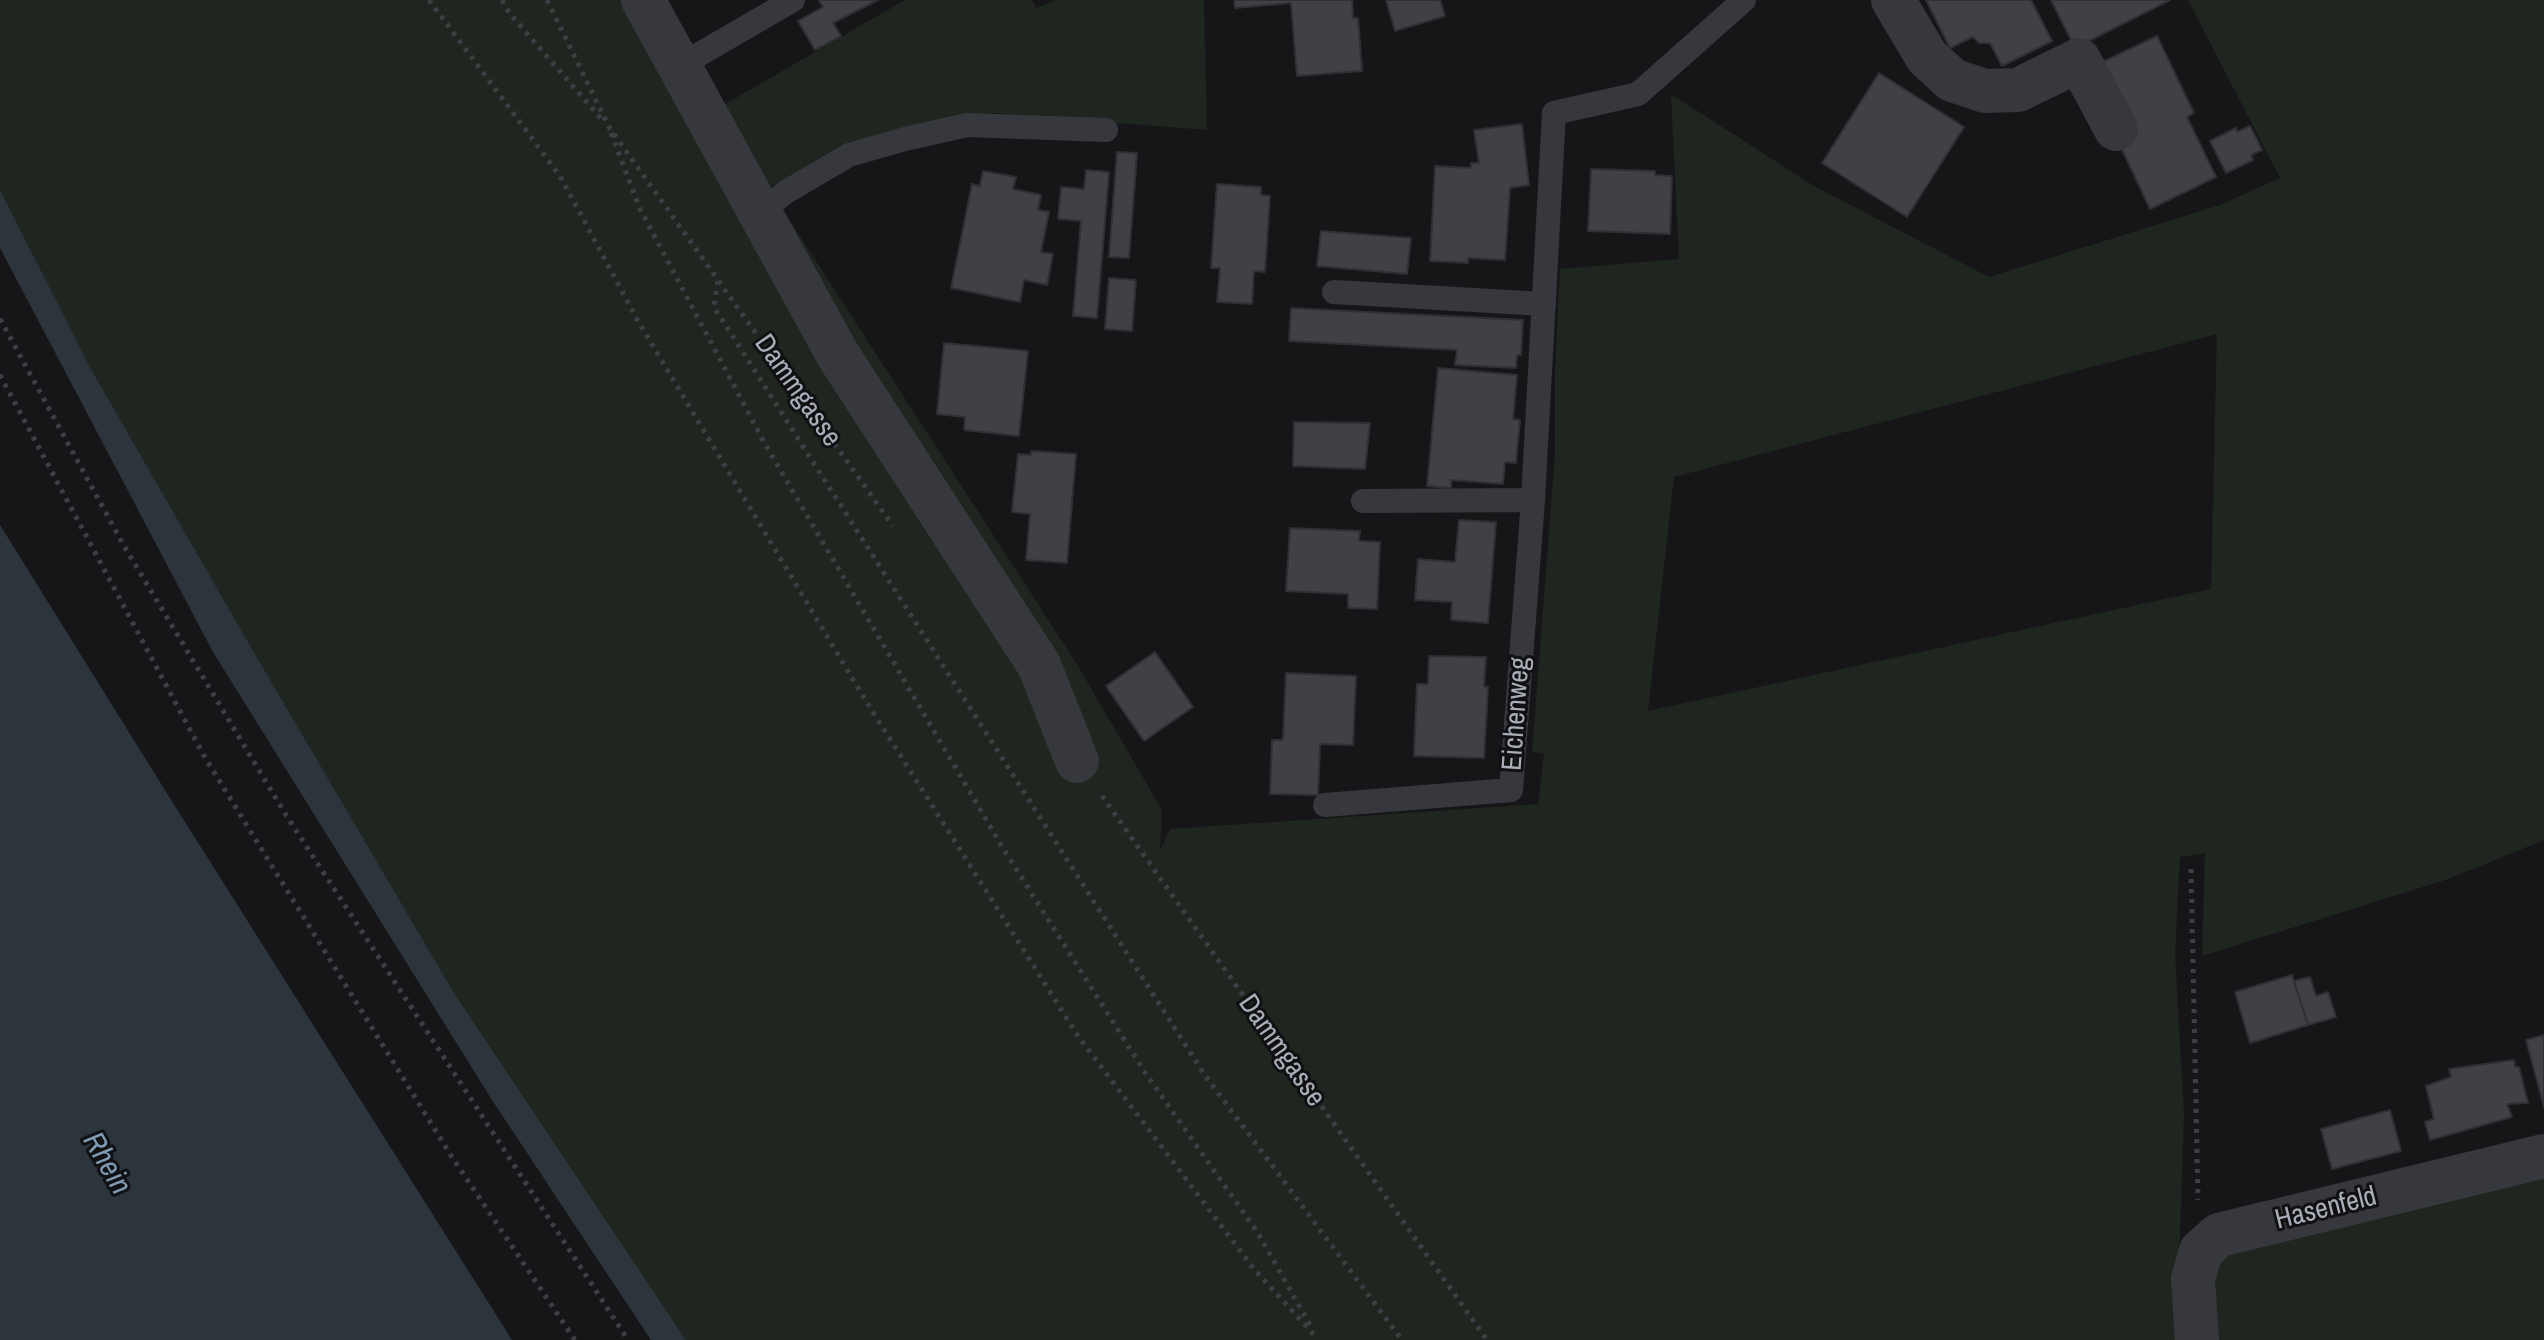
<!DOCTYPE html>
<html>
<head>
<meta charset="utf-8">
<style>
	body { margin:0 }
	canvas { display:block; background:#161618 }
</style>
</head>
<body>
<canvas width="2544" height="1340"></canvas>
<script>
const g = document.querySelector('canvas').getContext('2d');
g.lineJoin = 'round';
function fillPath(path, color) { g.fillStyle = color; g.fill(path, 'evenodd'); }
const poly = rows => new Path2D(rows.map(r => 'M' + r).join(''));
function trace(path, color, width, dash) { g.strokeStyle = color; g.lineWidth = width; g.lineCap = dash ? 'butt' : 'round'; g.setLineDash(dash || []); g.stroke(path); }
function write(font, color, halo, rows, align = 'center') {
  g.font = font + ' "Archivo Narrow",sans-serif'; g.lineWidth = 6; g.setLineDash([]); g.textBaseline = 'middle'; g.strokeStyle = halo; g.fillStyle = color; for (const [text, x, y, turn = 0] of rows) {
    g.save(); g.translate(x, y); g.rotate((+turn || 0) * Math.PI / 180); g.textAlign = isNaN(turn) ? turn : align; if (halo) g.strokeText(text, 0, 0); g.fillText(text, 0, 0); g.restore();
  }
}
fillPath(poly([
	[0,0,639,0,715,110,905,0,1032,0,1036,8,1057,0,1204,0,1207,130,993,113,929,125,768,187,1078,666,1162,810,1160,851,1170,829,1538,804,1544,754,1532,752,1555,453,1555,372,1560,269,1679,259,1671,94,1814,186,1989,277,2220,205,2280,178,2188,0,2544,0,2544,840,2448,879,2202,956,2205,853,2180,857,2175,954,2184,1115,2179,1266,2180,1340,686,1340,454,993,252,649,91,369,0,190],
	[2217,334,2211,589,1648,711,1674,477],
	[2544,1172,2544,1340,2207,1340,2207,1283,2221,1259,2244,1241]
]), '#1e261f');
fillPath(poly([
	[0,190,91,369,252,649,454,993,686,1340,651,1340,492,1100,213,652,0,248],
	[0,525,168,795,512,1340,0,1340]
]), '#2c353c');
const building = poly([
	[819,0,878,0,833,23,841,36,815,50,798,21,823,7,819,0],
	[1234,0,1352,0,1353,18,1358,18,1362,71,1297,76,1291,3,1235,8,1234,0],
	[1386,0,1440,0,1445,16,1395,31,1386,0],
	[1926,0,2031,0,2052,41,2002,66,1990,43,1979,43,1973,37,1950,48,1926,0],
	[2051,0,2170,0,2075,48,2051,0],
	[2157,36,2194,113,2187,117,2216,177,2150,209,2119,143,2096,65,2157,36],
	[1879,73,1964,127,1907,217,1822,163,1879,73],
	[1522,124,1529,185,1510,188,1505,260,1468,258,1468,263,1430,261,1435,166,1471,168,1471,163,1479,163,1474,130,1522,124],
	[2250,126,2262,150,2251,155,2253,160,2226,173,2210,141,2236,128,2237,132,2250,126],
	[1117,152,1137,153,1129,258,1109,257,1117,152],
	[1591,169,1655,171,1655,175,1672,176,1670,234,1588,231,1591,169],
	[1086,170,1109,172,1097,318,1073,316,1081,221,1058,219,1061,187,1084,189,1086,170],
	[983,171,1016,177,1013,189,1041,195,1038,210,1049,212,1041,252,1053,254,1047,285,1024,280,1020,302,951,288,972,184,980,186,983,171],
	[1217,184,1261,187,1261,195,1270,196,1265,272,1254,271,1252,304,1217,302,1220,268,1211,268,1217,184],
	[1321,231,1411,238,1407,274,1317,266,1321,231],
	[1109,278,1136,280,1132,331,1105,329,1109,278],
	[1291,308,1523,320,1521,355,1517,355,1516,368,1455,365,1457,350,1289,341,1291,308],
	[944,343,1028,351,1019,436,964,430,965,417,937,414,944,343],
	[1438,368,1517,375,1513,419,1520,420,1516,463,1505,462,1503,484,1451,480,1451,488,1427,486,1438,368],
	[1294,422,1370,423,1365,469,1293,466,1294,422],
	[1031,451,1076,454,1067,563,1026,560,1030,514,1012,512,1018,454,1031,455,1031,451],
	[1459,520,1496,522,1488,623,1451,620,1452,602,1415,600,1418,559,1455,562,1459,520],
	[1290,528,1360,531,1359,541,1380,542,1377,609,1348,608,1348,594,1286,591,1290,528],
	[1155,652,1193,707,1144,741,1106,686,1155,652],
	[1429,656,1486,657,1484,686,1488,687,1484,758,1414,756,1417,684,1428,684,1429,656],
	[1286,673,1356,676,1353,745,1320,744,1318,795,1270,794,1272,740,1283,740,1286,673],
	[2292,975,2308,1025,2250,1043,2235,992,2292,975],
	[2310,977,2316,996,2328,992,2336,1017,2308,1025,2294,981,2310,977],
	[2544,1035,2544,1107,2526,1040,2544,1035],
	[2514,1060,2515,1067,2519,1067,2528,1103,2507,1104,2512,1117,2430,1140,2425,1122,2434,1119,2426,1086,2451,1077,2449,1069,2514,1060],
	[2390,1110,2401,1151,2332,1169,2321,1129,2390,1110]
]);
fillPath(building, '#404145');
trace(building, '#303034', 2);
trace(poly([
	[429,0,560,176,638,321,864,698,1078,1036,1254,1269,1316,1337],
	[502,0,510,14,604,122],
	[547,0,609,127,893,526],
	[611,133,640,209,765,444,1001,845,1146,1074,1258,1233,1311,1327],
	[718,281,714,307,1204,1074,1402,1340],
	[0,319,124,546,286,815,628,1340],
	[0,375,204,756,450,1154,575,1340],
	[1102,796,1487,1340],
	[2191,869,2198,1200]
]), '#3d3f44', 5, [4, 6]);
trace(poly([
	[679,66,793,0],
	[760,212,786,192,849,155,905,139,967,125,1106,130],
	[1334,292,1544,304],
	[1363,501,1533,500],
	[1325,805,1511,790,1533,500,1554,113,1638,94,1744,0]
]), '#37383d', 24);
trace(poly([
	[643,0,838,355,1039,665,1077,761],
	[1893,0,1927,57,1952,80,1985,91,2018,90,2079,60,2116,129],
	[2197,1340,2193,1279,2201,1251,2219,1235,2544,1156]
]), '#37383d', 44);
write('28px', '#a8adb8', '#111113', [
	["Dammgasse",797,391,55],
	["Eichenweg",1517,714,-86],
	["Dammgasse",1281,1051,55],
	["Hasenfeld",2326,1209,-14]
]);
write('italic 30px', '#7f9bb3', '#111113', [
	["Rhein",106,1164,60]
]);
</script>
</body>
</html>
